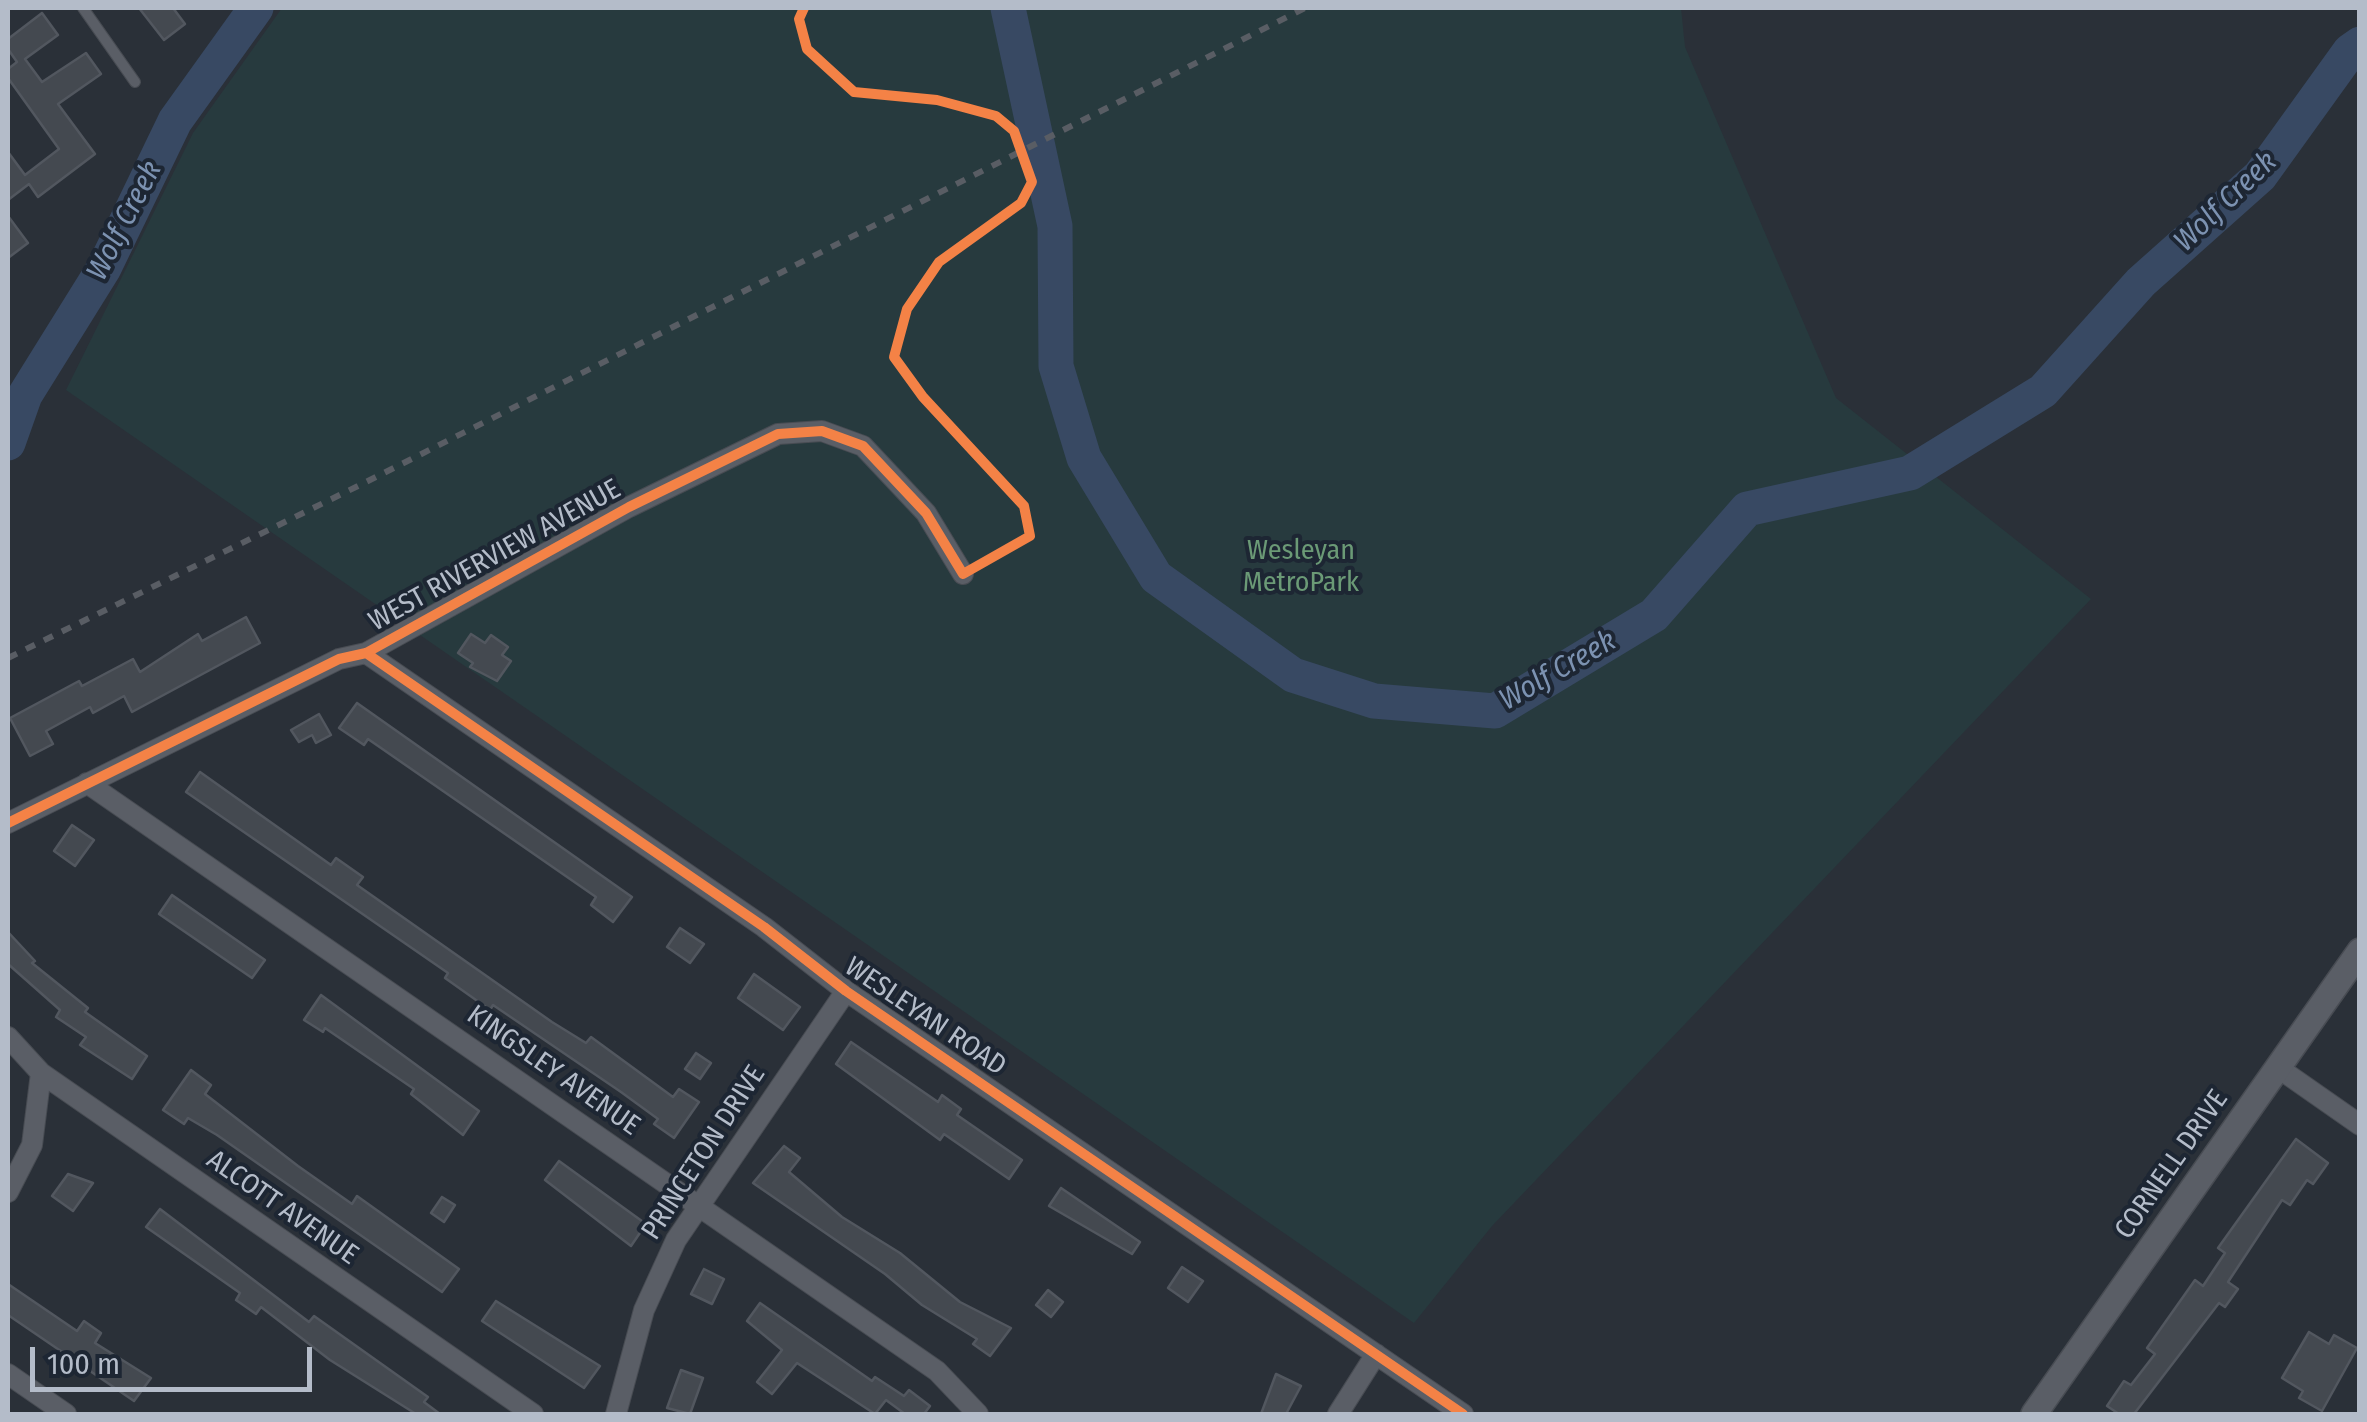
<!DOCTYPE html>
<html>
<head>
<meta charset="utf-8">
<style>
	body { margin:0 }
	#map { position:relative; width:2367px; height:1422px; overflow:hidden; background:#2a3038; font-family:"Fira Sans Condensed",sans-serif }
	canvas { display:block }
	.frame { position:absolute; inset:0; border:10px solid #b4bcc9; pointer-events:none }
	.scale { position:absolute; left:30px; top:1347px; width:282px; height:45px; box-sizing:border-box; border:5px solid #b4bcc9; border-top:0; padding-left:12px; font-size:30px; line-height:35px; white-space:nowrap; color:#b4bcc9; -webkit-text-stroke:8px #1d2633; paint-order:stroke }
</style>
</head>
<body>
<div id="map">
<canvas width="2367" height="1422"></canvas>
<div class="frame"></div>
<div class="scale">100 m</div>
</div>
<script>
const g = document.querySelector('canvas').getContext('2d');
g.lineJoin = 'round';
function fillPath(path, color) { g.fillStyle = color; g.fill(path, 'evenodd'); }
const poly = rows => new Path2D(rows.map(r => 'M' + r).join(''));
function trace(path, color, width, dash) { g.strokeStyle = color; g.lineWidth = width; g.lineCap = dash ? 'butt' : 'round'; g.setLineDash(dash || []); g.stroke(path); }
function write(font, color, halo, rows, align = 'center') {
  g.font = font + ' "Fira Sans Condensed",sans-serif'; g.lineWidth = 8; g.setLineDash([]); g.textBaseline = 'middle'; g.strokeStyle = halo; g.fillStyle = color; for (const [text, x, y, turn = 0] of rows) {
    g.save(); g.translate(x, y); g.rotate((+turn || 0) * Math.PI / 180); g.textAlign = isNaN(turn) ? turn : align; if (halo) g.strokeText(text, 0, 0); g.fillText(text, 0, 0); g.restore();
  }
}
fillPath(poly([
	[282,8,1681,8,1685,47,1836,398,2091,599,1492,1226,1414,1323,66,390,193,133]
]), '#273a3e');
trace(poly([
	[1008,8,1055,226,1056,366,1084,458,1156,577,1293,675,1374,701,1495,711,1654,615,1747,509,1910,473,2043,391,2141,282,2260,176,2350,51,2360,44],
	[8,443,25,395,104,268,175,121,256,8]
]), '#384963', 35);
const building = poly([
	[139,8,173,8,185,24,164,40,139,8],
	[42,13,58,35,25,59,42,82,86,53,101,74,58,104,95,154,38,197,29,184,8,200,8,152,25,175,59,149,8,78,8,69,17,62,8,49,8,39,42,13],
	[8,216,28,243,8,258,8,216],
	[246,617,260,643,132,712,124,696,93,713,90,707,46,731,53,744,30,756,10,718,79,681,82,686,133,659,140,672,198,634,202,641,246,617],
	[471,634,485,643,491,635,508,647,502,655,511,661,497,681,470,667,473,663,458,653,471,634],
	[357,703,632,897,613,922,591,905,596,897,368,739,364,745,339,728,357,703],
	[319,714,331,735,316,743,312,735,299,742,291,730,319,714],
	[200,772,331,865,336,858,363,877,357,885,552,1022,586,1043,591,1037,673,1097,679,1089,699,1102,674,1138,654,1124,658,1119,621,1092,493,1005,490,1010,476,1000,445,978,448,973,186,792,200,772],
	[72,825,94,840,75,866,54,851,72,825],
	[172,895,265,960,252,978,159,914,172,895],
	[680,928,704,944,690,963,667,947,680,928],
	[8,932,35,961,32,963,88,1008,85,1012,147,1056,132,1079,80,1045,86,1037,56,1017,60,1010,8,964,8,932],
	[754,974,800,1007,783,1030,738,998,754,974],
	[321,995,479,1111,463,1135,411,1094,414,1089,325,1028,323,1032,304,1020,321,995],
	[851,1042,938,1102,942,1095,961,1109,957,1115,1022,1160,1009,1179,944,1134,940,1140,836,1064,851,1042],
	[696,1053,711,1063,700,1079,685,1069,696,1053],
	[191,1070,211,1085,205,1094,298,1166,352,1204,357,1196,459,1269,442,1292,217,1135,188,1118,184,1124,163,1110,191,1070],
	[2296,1139,2328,1163,2313,1184,2307,1180,2290,1205,2282,1200,2228,1282,2238,1289,2225,1307,2219,1303,2134,1414,2119,1414,2107,1406,2124,1381,2131,1385,2155,1354,2147,1348,2195,1280,2203,1286,2225,1253,2218,1248,2296,1139],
	[784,1146,800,1158,789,1172,842,1217,900,1253,960,1302,1011,1328,990,1356,973,1344,977,1339,922,1305,885,1274,753,1183,784,1146],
	[559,1161,646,1224,631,1246,545,1180,559,1161],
	[68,1174,93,1183,73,1211,52,1196,68,1174],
	[1061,1188,1140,1242,1132,1254,1049,1206,1061,1188],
	[442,1197,455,1205,444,1222,431,1213,442,1197],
	[160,1209,309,1322,314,1316,428,1397,424,1402,440,1414,416,1414,330,1360,261,1307,256,1314,236,1300,240,1293,146,1227,160,1209],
	[1182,1267,1203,1281,1188,1302,1168,1288,1182,1267],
	[704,1269,724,1279,712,1304,691,1294,704,1269],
	[8,1284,77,1331,84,1321,101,1333,95,1343,151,1378,134,1401,8,1315,8,1284],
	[1048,1290,1063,1302,1051,1317,1036,1305,1048,1290],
	[496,1301,600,1366,584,1388,482,1321,496,1301],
	[760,1303,872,1381,875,1377,904,1396,909,1390,930,1406,924,1414,905,1414,886,1400,875,1414,797,1363,772,1394,757,1382,782,1350,747,1321,760,1303],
	[2309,1332,2329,1344,2334,1335,2357,1348,2322,1411,2299,1398,2303,1391,2282,1378,2309,1332],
	[681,1370,703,1378,690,1414,667,1408,681,1370],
	[1276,1374,1301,1386,1286,1414,1261,1414,1276,1374]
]);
fillPath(building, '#444950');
trace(building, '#52575f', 2.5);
const service = poly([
	[83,8,135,82]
]);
const minor = poly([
	[366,653,764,927,846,991,1463,1414],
	[87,783,937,1371,978,1414],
	[8,823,339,659,366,653,629,507,778,434,822,431,863,446,926,513,963,574],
	[8,1037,41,1073,533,1414],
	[2277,1067,2360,1125],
	[8,1192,32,1145,41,1073],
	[8,1374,66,1414],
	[616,1414,644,1310,676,1240,846,991],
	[1338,1414,1376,1354]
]);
const tertiary = poly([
	[2034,1414,2360,951]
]);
trace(service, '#484c53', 12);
trace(minor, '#484c53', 22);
trace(tertiary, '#484c53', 28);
trace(service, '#5a5e66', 10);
trace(minor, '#5a5e66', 20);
trace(tertiary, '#5a5e66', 25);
trace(poly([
	[8,658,358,486,1305,8]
]), '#595d64', 6, [10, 10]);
trace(poly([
	[366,653,764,927,846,991,1463,1414],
	[8,823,339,659,366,653,629,507,778,434,822,431,863,446,926,513,963,574,1030,536,1024,506,923,397,894,357,907,309,939,262,1021,203,1032,182,1014,131,996,116,937,100,854,92,807,49,799,19,804,8]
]), '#f48246', 10);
write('28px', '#6b9a76', '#1d2633', [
	["Wesleyan",1301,551],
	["MetroPark",1301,583]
]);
write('28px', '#b4bcc9', '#1d2633', [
	["WEST RIVERVIEW AVENUE",495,556,-29],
	["WESLEYAN ROAD",925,1017,34],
	["KINGSLEY AVENUE",553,1071,35],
	["PRINCETON DRIVE",704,1153,-57],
	["CORNELL DRIVE",2172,1165,-55],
	["ALCOTT AVENUE",282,1208,35]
]);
write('italic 30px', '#7c92b1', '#1d2633', [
	["Wolf Creek",2226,202,-44],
	["Wolf Creek",125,221,-63],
	["Wolf Creek",1558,671,-30]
]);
</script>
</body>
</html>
